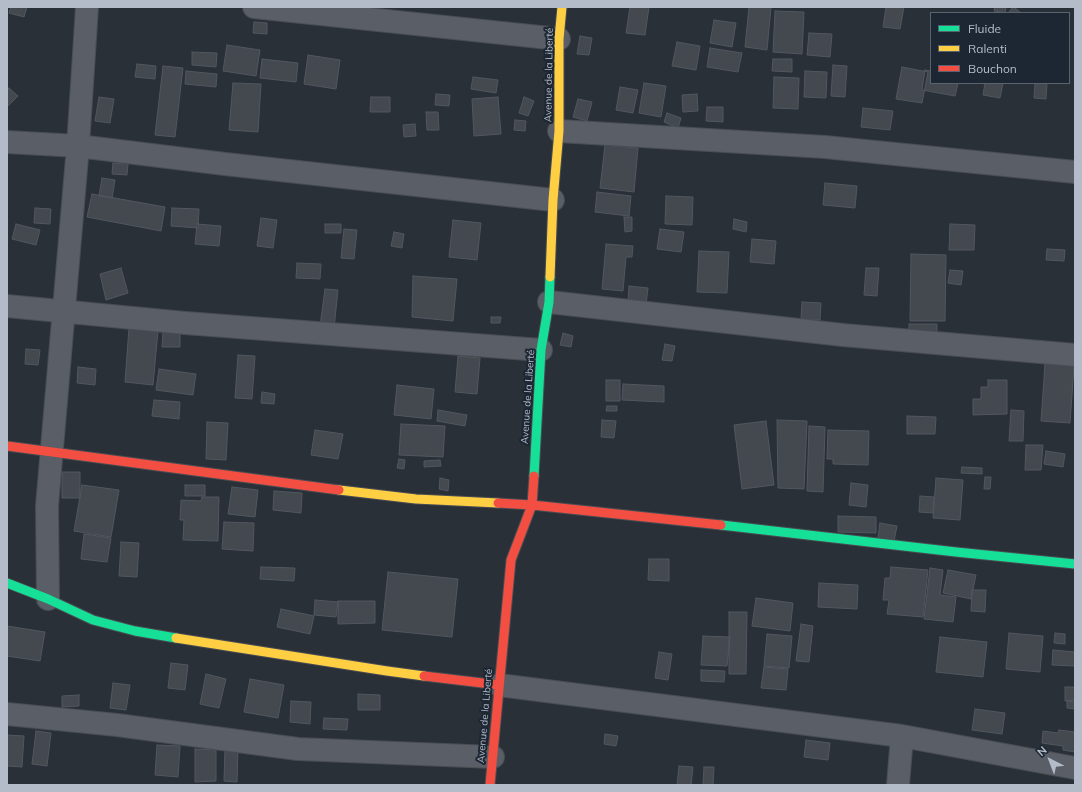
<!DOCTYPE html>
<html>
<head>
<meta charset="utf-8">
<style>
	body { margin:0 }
	#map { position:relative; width:1082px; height:792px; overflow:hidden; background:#2a3038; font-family:Mulish,sans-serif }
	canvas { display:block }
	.frame { position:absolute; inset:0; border:8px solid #b4bcc9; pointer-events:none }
	.legend { position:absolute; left:930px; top:12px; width:140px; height:72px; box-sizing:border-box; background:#1d2633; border:1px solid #59626f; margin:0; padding:5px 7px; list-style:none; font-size:12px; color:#b4bcc9 }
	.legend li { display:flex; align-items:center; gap:8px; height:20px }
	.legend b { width:20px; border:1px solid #59626f }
	.north { position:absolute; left:1030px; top:740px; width:40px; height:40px; -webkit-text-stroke:3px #1d2633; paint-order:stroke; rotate:318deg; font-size:11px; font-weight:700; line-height:16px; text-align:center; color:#b4bcc9 }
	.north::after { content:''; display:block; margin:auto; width:14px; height:18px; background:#b4bcc9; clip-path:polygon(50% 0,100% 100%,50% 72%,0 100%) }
</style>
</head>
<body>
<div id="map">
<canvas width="1082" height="792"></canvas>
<div class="frame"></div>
<ul class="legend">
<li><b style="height:5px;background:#16e098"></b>Fluide</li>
<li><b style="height:5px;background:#ffcf43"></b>Ralenti</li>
<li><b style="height:5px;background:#f24e42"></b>Bouchon</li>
</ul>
<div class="north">N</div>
</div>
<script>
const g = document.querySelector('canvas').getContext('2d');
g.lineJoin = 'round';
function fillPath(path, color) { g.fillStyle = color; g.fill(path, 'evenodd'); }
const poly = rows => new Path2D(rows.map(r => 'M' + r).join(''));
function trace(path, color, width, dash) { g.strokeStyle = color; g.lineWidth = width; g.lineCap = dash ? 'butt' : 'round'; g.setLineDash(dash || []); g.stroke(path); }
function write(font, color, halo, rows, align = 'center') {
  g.font = font + ' Mulish,sans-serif'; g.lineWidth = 4; g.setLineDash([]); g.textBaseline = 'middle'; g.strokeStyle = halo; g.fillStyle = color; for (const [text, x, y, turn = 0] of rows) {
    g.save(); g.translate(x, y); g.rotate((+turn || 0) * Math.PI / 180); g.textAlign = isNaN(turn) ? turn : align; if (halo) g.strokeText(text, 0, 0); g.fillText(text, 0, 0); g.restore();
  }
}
const building = poly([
	[11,7,27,7,24,17,9,13,11,7],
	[630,7,649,7,645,35,626,33,630,7],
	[749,7,771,7,767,50,745,47,749,7],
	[886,7,904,7,900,29,883,27,886,7],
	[995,7,1006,7,1005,13,994,11,995,7],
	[1013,7,1014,7,1021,13,1008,13,1013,7],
	[775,11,804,12,802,54,773,52,775,11],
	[714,20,736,23,732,47,710,43,714,20],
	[254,22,267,23,267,34,253,33,254,22],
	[809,33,832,34,830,57,807,55,809,33],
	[580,36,592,38,589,55,577,54,580,36],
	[677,42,700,46,696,70,672,66,677,42],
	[227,45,260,50,256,76,223,71,227,45],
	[710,48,742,53,738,72,707,67,710,48],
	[192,52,217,53,216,67,192,65,192,52],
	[308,55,340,60,336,89,304,84,308,55],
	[262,59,298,63,296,82,260,78,262,59],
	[773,59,792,59,792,72,772,71,773,59],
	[137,64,156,66,155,79,135,77,137,64],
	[833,65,847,66,845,97,831,96,833,65],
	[163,66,183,68,175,137,155,135,163,66],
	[902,67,928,72,922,103,896,99,902,67],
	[925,70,931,71,931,83,958,83,955,96,922,90,925,70],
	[186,71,217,74,216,87,185,84,186,71],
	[805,71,827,72,826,98,804,97,805,71],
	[473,77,498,80,496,93,471,89,473,77],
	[774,77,799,78,798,109,773,108,774,77],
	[233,83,261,84,258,132,229,130,233,83],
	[644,83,666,86,661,117,639,113,644,83],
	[985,83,1003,83,1000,98,983,95,985,83],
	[1035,83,1047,83,1046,99,1034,98,1035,83],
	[620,87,638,90,633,113,616,110,620,87],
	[9,88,18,96,7,107,7,91,9,88],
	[436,94,450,95,449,106,435,105,436,94],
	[697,94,698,111,683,112,682,95,697,94],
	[99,97,114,99,110,123,95,121,99,97],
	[371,97,390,97,390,112,370,112,371,97],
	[498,97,501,134,474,136,472,99,498,97],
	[524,97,534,101,528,116,519,113,524,97],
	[578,99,592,102,587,121,573,117,578,99],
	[707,107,723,107,723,122,706,121,707,107],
	[863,108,893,111,890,130,861,127,863,108],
	[426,112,438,112,439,130,427,130,426,112],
	[667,113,681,118,678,128,664,122,667,113],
	[515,120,526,121,525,131,514,130,515,120],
	[415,124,416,136,404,137,403,125,415,124],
	[605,145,638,148,634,192,600,188,605,145],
	[113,163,128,164,127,175,112,174,113,163],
	[102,178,115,180,112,198,99,196,102,178],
	[825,183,857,186,855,208,823,205,825,183],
	[597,192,631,196,629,216,595,212,597,192],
	[92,194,165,207,161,231,87,217,92,194],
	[666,196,693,197,692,225,665,224,666,196],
	[35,208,51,209,50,224,34,223,35,208],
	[172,208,199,209,198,228,171,226,172,208],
	[624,217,632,217,632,231,625,232,624,217],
	[261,218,277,220,273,248,257,246,261,218],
	[734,219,747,222,746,232,733,229,734,219],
	[453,220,481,223,477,260,449,257,453,220],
	[16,224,40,230,36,245,12,239,16,224],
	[197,224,221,226,219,246,195,244,197,224],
	[325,224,341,224,341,233,325,233,325,224],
	[950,224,975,225,974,250,949,250,950,224],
	[344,229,357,230,354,259,341,258,344,229],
	[660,229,684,232,681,252,657,249,660,229],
	[394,232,404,234,402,248,391,246,394,232],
	[752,239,776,241,774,264,750,262,752,239],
	[606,244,633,246,632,257,626,257,623,291,602,289,606,244],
	[1047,249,1065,250,1064,261,1046,260,1047,249],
	[699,251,729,252,727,293,697,292,699,251],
	[911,254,946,255,945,321,910,321,911,254],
	[297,263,321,264,320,279,296,278,297,263],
	[121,268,128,293,106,300,100,274,121,268],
	[866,268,879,268,877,296,864,295,866,268],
	[950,270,963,271,961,285,948,283,950,270],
	[413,276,457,279,453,321,412,317,413,276],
	[629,286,648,288,646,304,628,302,629,286],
	[325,289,338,290,334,328,320,326,325,289],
	[802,302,821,303,820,320,801,319,802,302],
	[491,317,501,317,500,323,491,323,491,317],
	[909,324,937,324,937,335,909,335,909,324],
	[129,328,158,331,153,385,125,382,129,328],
	[163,332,180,332,180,347,162,347,163,332],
	[563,333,573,336,571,347,560,345,563,333],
	[665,344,675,346,672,361,662,360,665,344],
	[26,349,40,350,38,365,25,364,26,349],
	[238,355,255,356,252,399,235,398,238,355],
	[458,356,480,358,477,394,455,392,458,356],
	[1045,364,1074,366,1070,423,1041,421,1045,364],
	[78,367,96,369,95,385,77,383,78,367],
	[159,369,196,374,193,395,156,390,159,369],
	[606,380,620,380,620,401,606,401,606,380],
	[988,380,1007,380,1007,414,973,415,973,399,981,399,981,387,988,387,988,380],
	[623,384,664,386,664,402,622,400,623,384],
	[397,385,434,389,431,419,394,415,397,385],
	[262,392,275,394,274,404,261,403,262,392],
	[154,400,180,402,179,419,152,416,154,400],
	[607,406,617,406,617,411,606,411,607,406],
	[438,410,467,415,465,426,437,421,438,410],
	[1011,410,1024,411,1023,441,1009,441,1011,410],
	[907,416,936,417,935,434,907,434,907,416],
	[602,420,616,421,614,438,601,437,602,420],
	[777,420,807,421,804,489,778,488,777,420],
	[766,421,774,485,742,489,734,425,766,421],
	[207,422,228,423,226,460,206,459,207,422],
	[401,424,445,426,443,457,399,455,401,424],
	[809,426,825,427,823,492,807,491,809,426],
	[315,430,343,434,338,459,311,455,315,430],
	[828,430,869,431,868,465,833,464,833,459,827,459,828,430],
	[1026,445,1043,445,1041,470,1025,470,1026,445],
	[1046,451,1065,454,1063,467,1044,464,1046,451],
	[399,459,405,460,404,469,397,468,399,459],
	[440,460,441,466,424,467,424,461,440,460],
	[962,467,982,468,982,474,961,473,962,467],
	[62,472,80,472,80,498,62,498,62,472],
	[985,477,991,477,990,489,984,489,985,477],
	[440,478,449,480,448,491,439,489,440,478],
	[936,478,963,480,960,520,933,518,936,478],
	[851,483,868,485,866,507,849,505,851,483],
	[82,485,119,490,111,537,74,531,82,485],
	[185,485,205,485,205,496,185,496,185,485],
	[232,487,258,490,255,517,228,514,232,487],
	[274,491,302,493,301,513,273,510,274,491],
	[920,496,934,497,933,513,919,512,920,496],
	[202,497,219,497,218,541,183,540,184,520,180,520,181,500,201,501,202,497],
	[838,516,876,517,876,533,838,532,838,516],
	[224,522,254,523,253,551,222,549,224,522],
	[880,523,897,526,893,546,877,544,880,523],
	[84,534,111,538,107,562,81,559,84,534],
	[121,542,139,543,137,577,119,576,121,542],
	[649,559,669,559,669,581,648,580,649,559],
	[261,567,295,568,294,581,260,579,261,567],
	[891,567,928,570,923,617,887,614,889,600,883,600,885,578,890,578,891,567],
	[930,568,943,570,940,595,956,597,953,622,924,619,930,568],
	[948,570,976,575,971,599,943,593,948,570],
	[388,572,458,579,452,637,382,630,388,572],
	[819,583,858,585,857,609,818,607,819,583],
	[972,590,986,590,985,612,971,611,972,590],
	[756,598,793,603,790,631,752,626,756,598],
	[315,600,338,602,336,617,314,615,315,600],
	[338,601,375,601,375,623,338,624,338,601],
	[281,609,314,616,310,634,277,627,281,609],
	[729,612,747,612,746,674,729,674,729,612],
	[801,624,813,626,809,662,796,661,801,624],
	[7,626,45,632,40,661,7,656,7,626],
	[1009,633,1043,636,1040,672,1006,669,1009,633],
	[1055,633,1065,634,1065,644,1054,643,1055,633],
	[767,634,792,636,789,668,764,666,767,634],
	[703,636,730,637,727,666,701,665,703,636],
	[940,637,987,642,983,677,936,672,940,637],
	[1053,650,1075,652,1075,666,1052,665,1053,650],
	[659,652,672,654,668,680,655,678,659,652],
	[171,663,188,665,185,690,168,688,171,663],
	[764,667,788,669,786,690,761,688,764,667],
	[701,670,725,671,724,682,701,681,701,670],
	[206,674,226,679,219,708,200,704,206,674],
	[250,679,284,685,278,718,244,712,250,679],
	[113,683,130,685,126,710,110,708,113,683],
	[1065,687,1075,687,1075,700,1065,701,1065,687],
	[358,694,380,695,380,710,358,710,358,694],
	[79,695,79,706,62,707,62,696,79,695],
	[291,701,311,702,310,724,290,722,291,701],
	[1067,701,1075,702,1075,709,1067,708,1067,701],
	[975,709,1005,713,1002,734,972,730,975,709],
	[324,718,348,719,347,730,323,729,324,718],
	[1059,730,1075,732,1075,752,1063,750,1063,746,1042,743,1043,731,1058,733,1059,730],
	[36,731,51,733,47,766,32,764,36,731],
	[605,734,618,736,616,746,604,744,605,734],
	[7,735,24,736,22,767,7,766,7,735],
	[806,740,830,743,828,760,804,757,806,740],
	[157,745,180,746,178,777,155,775,157,745],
	[225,748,238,748,237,782,224,781,225,748],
	[195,749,216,750,216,781,195,782,195,749],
	[679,766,693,767,691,785,677,785,679,766],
	[704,767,714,767,713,785,703,784,704,767]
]);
fillPath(building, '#444950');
trace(building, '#52575f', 1);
const street = poly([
	[254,7,559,39],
	[559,131,825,147,1075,172],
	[7,142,78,146,225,164,553,200],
	[549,302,843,335,1075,355],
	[7,306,185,323,541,350],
	[48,599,47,506,78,146,87,7],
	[499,685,902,736,1075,768],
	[7,714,117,725,298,749,493,757],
	[898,785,902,736]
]);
const fast = poly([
	[534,476,541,350,549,302,550,277],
	[721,525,956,552,1075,564],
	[7,583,48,599,93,620,135,631,176,638]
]);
const slow = poly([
	[550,277,553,200,559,131,559,39,562,7],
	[339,490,416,499,498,503],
	[176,638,387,671,424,676]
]);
const jam = poly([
	[7,446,339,490],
	[498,503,532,505,721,525],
	[424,676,499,685],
	[490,785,511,560,532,505,534,476]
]);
trace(street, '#484c53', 24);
trace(fast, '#484c53', 11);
trace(slow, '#484c53', 11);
trace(jam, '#484c53', 11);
trace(street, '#5a5e66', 22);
trace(fast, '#16e098', 9);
trace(slow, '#ffcf43', 9);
trace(jam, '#f24e42', 9);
write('10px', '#b4bcc9', '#1d2633', [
	["Avenue de la Liberté",549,75,-89],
	["Avenue de la Liberté",528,397,-86],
	["Avenue de la Liberté",485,716,-85]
]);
</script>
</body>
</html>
